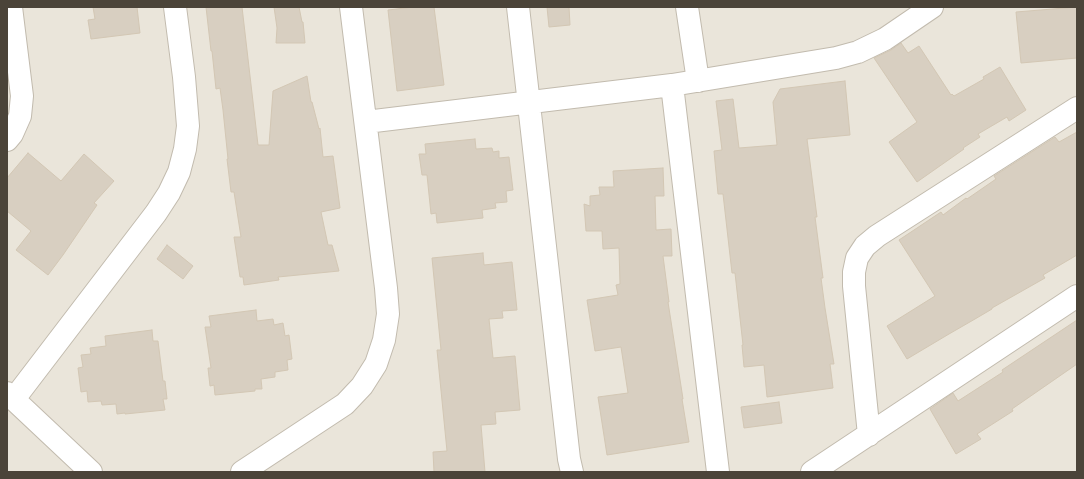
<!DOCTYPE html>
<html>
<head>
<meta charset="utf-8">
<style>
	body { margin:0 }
	#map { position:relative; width:1084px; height:479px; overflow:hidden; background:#f6f3ec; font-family:"IBM Plex Sans",sans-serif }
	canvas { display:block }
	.frame { position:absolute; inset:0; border:8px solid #4b4439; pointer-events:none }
</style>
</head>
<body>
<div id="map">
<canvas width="1084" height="479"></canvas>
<div class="frame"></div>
</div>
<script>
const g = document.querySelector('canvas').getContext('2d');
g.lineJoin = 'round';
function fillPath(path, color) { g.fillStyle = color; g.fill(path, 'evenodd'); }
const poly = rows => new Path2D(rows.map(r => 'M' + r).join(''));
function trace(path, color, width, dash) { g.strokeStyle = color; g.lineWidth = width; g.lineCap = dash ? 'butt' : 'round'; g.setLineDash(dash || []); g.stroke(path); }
fillPath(poly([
	[7,7,1077,7,1077,472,7,472]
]), '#eae5da');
const building = poly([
	[93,7,137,7,140,33,91,39,88,20,95,19,93,7],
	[206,7,242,7,258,145,269,145,273,91,307,76,311,102,312,102,319,129,320,128,323,157,333,156,340,208,321,212,328,245,332,245,339,271,278,277,279,280,244,285,243,277,240,277,234,237,241,237,234,192,231,192,227,159,228,159,223,110,220,88,216,89,212,51,211,51,206,7],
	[274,7,299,7,302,22,303,22,305,43,276,43,277,28,274,7],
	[413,7,434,7,444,85,397,91,388,10,413,7],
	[547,7,569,7,570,25,549,27,547,7],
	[1077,7,1077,58,1021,63,1016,12,1077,7],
	[901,43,908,53,919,46,951,95,952,94,954,96,984,79,983,77,1000,67,1026,110,1009,121,1007,117,978,134,980,137,963,148,964,149,917,182,889,142,917,122,874,58,891,50,901,43],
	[845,81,850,135,807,139,817,217,815,217,823,278,821,278,825,308,834,364,830,364,833,388,767,397,764,365,744,367,742,345,743,345,735,273,732,273,723,194,718,194,714,151,722,150,716,101,733,99,739,148,777,145,773,102,780,89,845,81],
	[1077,132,1077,255,1043,275,1045,278,992,308,992,309,975,319,949,334,907,359,887,326,935,296,899,240,941,212,943,215,966,198,967,199,996,179,994,176,1055,137,1059,142,1077,132],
	[475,139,476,149,492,148,493,152,499,151,499,158,509,157,513,190,506,191,507,202,495,203,496,208,482,210,483,218,437,223,436,213,431,214,427,175,422,175,419,154,426,154,425,144,475,139],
	[28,153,61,181,84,154,114,181,94,203,97,205,63,255,48,275,16,250,31,231,7,211,7,178,28,153],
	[663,168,664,196,655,196,656,230,671,229,672,256,663,256,669,302,668,302,683,399,682,399,689,442,607,455,598,397,628,393,621,347,595,351,587,300,618,295,616,285,620,284,619,248,603,249,602,231,586,231,584,204,590,206,590,196,600,195,599,187,614,187,613,171,663,168],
	[167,245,193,266,183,279,157,259,167,245],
	[483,253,484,265,512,262,517,310,502,311,503,318,489,319,493,358,515,356,520,410,495,412,496,424,481,425,485,472,434,472,433,452,447,451,437,350,441,350,432,258,483,253],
	[256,310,257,321,273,319,274,325,283,323,285,336,289,335,292,359,287,360,288,370,275,372,275,377,261,379,262,389,255,389,255,391,215,395,214,385,210,386,208,368,211,368,205,327,211,327,209,316,256,310],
	[1077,320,1077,364,1012,409,1013,411,977,434,981,439,956,454,930,409,953,393,958,401,1003,372,1002,370,1077,320],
	[152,330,153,341,158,341,163,381,165,381,167,399,163,399,165,410,125,414,125,413,117,414,116,404,102,405,101,401,88,402,87,391,81,392,78,368,83,367,81,355,91,354,90,348,106,346,105,336,152,330],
	[779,402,782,423,744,428,741,407,779,402]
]);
fillPath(building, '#d8cfc1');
trace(building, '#d3c7b4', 1);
const minor = poly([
	[518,7,569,459,572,472],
	[687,7,698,81],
	[672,85,718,472],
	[366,122,672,85,836,58,858,52,885,39,932,7],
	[7,140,12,134,20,116,22,96,11,7],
	[7,393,91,472],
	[14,399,156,213,169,193,179,172,185,149,188,126,184,77,175,7],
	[869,435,854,286,854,272,857,258,865,246,877,236,1077,108],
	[242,472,345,404,362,386,376,364,384,340,388,314,386,288,351,7],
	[812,472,1077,296]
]);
trace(minor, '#c2bbae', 24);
trace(minor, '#fff', 22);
</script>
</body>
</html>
